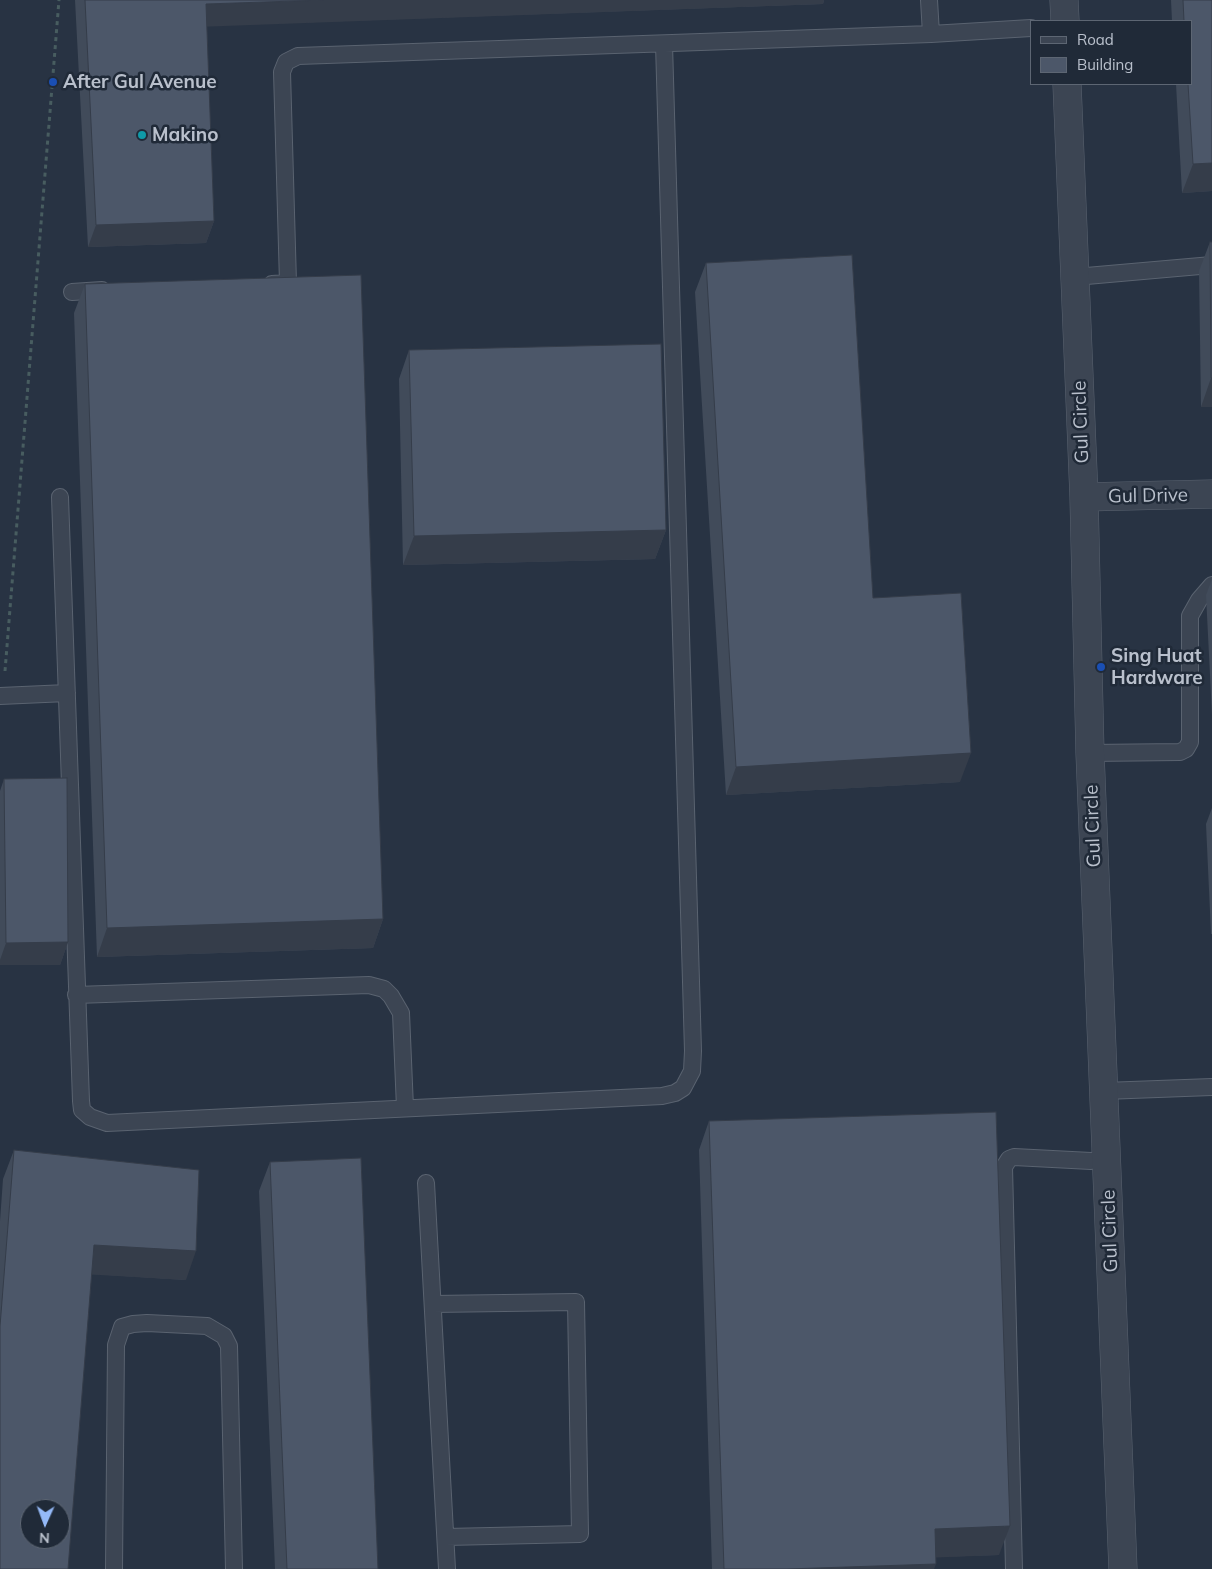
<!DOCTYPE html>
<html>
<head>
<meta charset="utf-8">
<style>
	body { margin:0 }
	#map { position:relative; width:1212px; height:1569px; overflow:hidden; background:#283343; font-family:Mulish,sans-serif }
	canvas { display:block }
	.legend { position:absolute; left:1030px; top:20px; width:162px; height:65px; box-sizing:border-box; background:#202a38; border:1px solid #5d6673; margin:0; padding:6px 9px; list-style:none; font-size:15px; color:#b9c0cc }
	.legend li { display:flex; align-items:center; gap:10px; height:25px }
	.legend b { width:25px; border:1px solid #5d6673 }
	.north { position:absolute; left:20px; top:1499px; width:50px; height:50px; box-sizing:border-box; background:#202a38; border:1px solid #5d6673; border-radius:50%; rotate:182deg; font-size:14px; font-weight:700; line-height:20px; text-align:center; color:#b9c0cc }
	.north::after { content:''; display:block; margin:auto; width:18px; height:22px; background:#94b9f7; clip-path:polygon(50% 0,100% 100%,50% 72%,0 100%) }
</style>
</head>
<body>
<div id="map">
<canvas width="1212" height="1569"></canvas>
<ul class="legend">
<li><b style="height:6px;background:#3c4553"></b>Road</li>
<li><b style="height:14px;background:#4c5769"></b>Building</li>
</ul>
<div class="north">N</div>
</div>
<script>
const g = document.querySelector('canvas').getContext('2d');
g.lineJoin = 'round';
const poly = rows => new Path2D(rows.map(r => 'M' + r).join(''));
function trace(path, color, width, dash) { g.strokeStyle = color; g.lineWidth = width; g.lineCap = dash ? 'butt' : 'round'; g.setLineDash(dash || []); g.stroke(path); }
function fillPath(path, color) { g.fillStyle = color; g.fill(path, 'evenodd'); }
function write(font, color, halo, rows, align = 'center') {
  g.font = font + ' Mulish,sans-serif'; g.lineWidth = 5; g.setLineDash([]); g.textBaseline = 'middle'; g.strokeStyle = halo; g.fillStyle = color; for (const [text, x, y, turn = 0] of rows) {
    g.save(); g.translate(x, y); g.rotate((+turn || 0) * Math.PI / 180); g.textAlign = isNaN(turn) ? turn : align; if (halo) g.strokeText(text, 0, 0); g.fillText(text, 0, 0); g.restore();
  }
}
const service = poly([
	[929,0,931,34],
	[1075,277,1212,265],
	[272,284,288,283,282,72,286,62,298,56,931,34,1031,28],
	[72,292,102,290],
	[60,497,81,1101,82,1110,90,1117,107,1123,662,1096,675,1093,683,1088,692,1071,693,1051,664,44],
	[0,696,67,693],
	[1090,753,1180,752,1186,749,1190,742,1190,616,1199,600,1212,585],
	[76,995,369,985,384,989,391,996,401,1013,405,1108],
	[1104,1091,1212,1087],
	[426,1183,447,1569],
	[433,1304,576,1302,580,1534,446,1537],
	[114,1569,116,1345,122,1327,133,1324,147,1323,207,1326,224,1336,229,1346,234,1569],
	[1014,1569,1004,1167,1009,1159,1014,1157,1091,1161,1107,1158]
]);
const minor = poly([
	[1064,0,1065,21],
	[1067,84,1084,497,1090,753,1123,1569],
	[1084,497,1212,494]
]);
trace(service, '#5a6370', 18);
trace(minor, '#5a6370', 29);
trace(poly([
	[5,671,59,0]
]), '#485d60', 3, [4, 4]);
trace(service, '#3c4553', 16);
trace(minor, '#3c4553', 28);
fillPath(poly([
	[75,0,824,0,823,4,206,26,214,221,206,243,88,247],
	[1171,0,1212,0,1212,191,1182,193,1176,84,1191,84,1191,21,1172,21],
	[1210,242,1212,242,1212,407,1201,407,1199,271],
	[706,263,873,598,960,782,726,795,695,292],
	[85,284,383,919,373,948,97,957,74,313],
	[409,350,666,530,655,559,403,565,399,379],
	[1212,579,1212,715,1206,595],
	[4,779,68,942,60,965,0,965,0,791],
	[1212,808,1212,934,1211,934,1206,824],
	[709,1121,999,1555,935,1557,934,1569,712,1569,699,1150],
	[14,1150,186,1280,91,1274,0,1569,0,1221,3,1179],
	[270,1162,378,1569,275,1569,259,1191]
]), '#414b5a');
fillPath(poly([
	[324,0,824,0,823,4,197,27,206,4],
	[1212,163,1212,191,1182,193,1193,164],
	[214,221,206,243,88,247,96,225],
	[1211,378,1212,378,1212,407,1201,407],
	[666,530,655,559,403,565,414,536],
	[971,753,960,782,726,795,736,767],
	[383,919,373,948,97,957,107,928],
	[68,942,60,965,0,965,0,960,6,943],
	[94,1245,196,1251,186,1280,83,1274],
	[1010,1526,999,1555,924,1558,935,1529],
	[936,1564,934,1569,787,1569]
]), '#353d4a');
const building = poly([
	[85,0,324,0,206,4,214,221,96,225,85,0],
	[1183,0,1212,0,1212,163,1193,164,1188,84,1191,84,1191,21,1184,21,1183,0],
	[1210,242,1212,242,1212,378,1211,378,1210,242],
	[852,255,873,598,961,593,971,753,736,767,706,263,852,255],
	[361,275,383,919,107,928,85,284,361,275],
	[661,344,666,530,414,536,409,350,661,344],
	[67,778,68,942,6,943,4,779,67,778],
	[996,1112,1010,1526,935,1529,936,1564,787,1569,724,1569,709,1121,996,1112],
	[14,1150,199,1170,196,1251,94,1245,68,1569,0,1569,0,1326,14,1150],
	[30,1509,60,1509,60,1539,30,1539,30,1509],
	[361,1158,378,1569,287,1569,270,1162,361,1158]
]);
fillPath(building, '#4c5769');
trace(building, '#353d4a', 1);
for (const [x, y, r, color] of [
	[53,82,5,"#1a4fb4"],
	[142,135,5,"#0f9aa8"],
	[1101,667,5,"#1a4fb4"]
]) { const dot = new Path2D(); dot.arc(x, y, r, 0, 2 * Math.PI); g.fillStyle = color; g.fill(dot); trace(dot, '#202a38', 2); }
write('bold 19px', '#b9c0cc', '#202a38', [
	["After Gul Avenue",63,82],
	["Makino",152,135],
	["Sing Huat",1111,656],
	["Hardware",1111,678]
], 'left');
write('19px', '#b9c0cc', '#202a38', [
	["Gul Circle",1081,422,-92],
	["Gul Drive",1148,496,-1],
	["Gul Circle",1093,826,-92],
	["Gul Circle",1110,1231,-92]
]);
</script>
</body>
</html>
